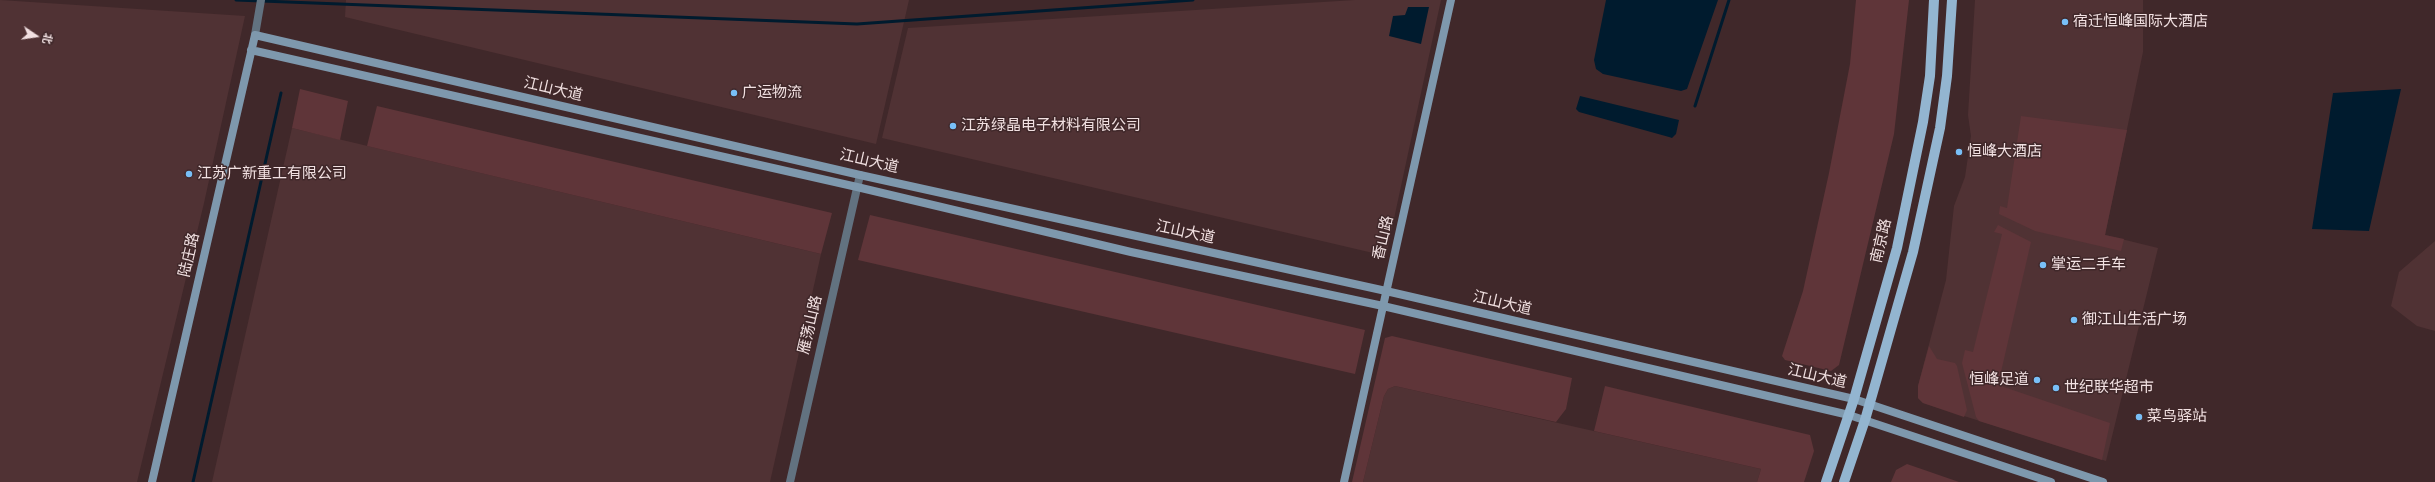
<!DOCTYPE html>
<html>
<head>
<meta charset="utf-8">
<style>
	body { margin:0 }
	#map { position:relative; width:2435px; height:482px; overflow:hidden; background:#40282a; font-family:"Titillium Web","Noto Sans SC",sans-serif }
	canvas { display:block }
	.north { position:absolute; left:16px; top:16px; width:40px; height:40px; -webkit-text-stroke:3px #40282a; paint-order:stroke; rotate:103deg; font-size:11px; font-weight:700; line-height:16px; text-align:center; color:#f1e0e1 }
	.north::after { content:''; display:block; margin:auto; width:14px; height:18px; background:#f1e0e1; clip-path:polygon(50% 0,100% 100%,50% 72%,0 100%) }
</style>
</head>
<body>
<div id="map">
<canvas width="2435" height="482"></canvas>
<div class="north">北</div>
</div>
<script>
const g = document.querySelector('canvas').getContext('2d');
g.lineJoin = 'round';
function fillPath(path, color) { g.fillStyle = color; g.fill(path, 'evenodd'); }
const poly = rows => new Path2D(rows.map(r => 'M' + r).join(''));
function trace(path, color, width, dash) { g.strokeStyle = color; g.lineWidth = width; g.lineCap = dash ? 'butt' : 'round'; g.setLineDash(dash || []); g.stroke(path); }
function write(font, color, halo, rows, align = 'center') {
  g.font = font + ' "Titillium Web","Noto Sans SC",sans-serif'; g.lineWidth = 3; g.setLineDash([]); g.textBaseline = 'middle'; g.strokeStyle = halo; g.fillStyle = color; for (const [text, x, y, turn = 0] of rows) {
    g.save(); g.translate(x, y); g.rotate((+turn || 0) * Math.PI / 180); g.textAlign = isNaN(turn) ? turn : align; if (halo) g.strokeText(text, 0, 0); g.fillText(text, 0, 0); g.restore();
  }
}
fillPath(poly([
	[0,0,245,16,204,203,137,482,0,482],
	[346,0,909,0,876,144,345,17],
	[1355,0,1441,0,1386,256,882,138,908,28],
	[1975,0,2143,0,2143,52,2105,235,2158,248,2106,461,1923,403,1918,398,1918,386,1946,280,1954,206,1965,177,1971,136,1968,115],
	[292,128,821,254,770,482,212,482],
	[2435,241,2435,331,2417,326,2391,306,2399,272],
	[1395,386,1761,469,1757,482,1363,482,1384,396,1388,389]
]), '#503234');
fillPath(poly([
	[1856,0,1909,0,1894,134,1839,365,1831,371,1785,360,1782,356,1803,291,1829,173,1850,64],
	[300,89,348,101,340,140,292,128],
	[377,106,832,213,821,254,367,146],
	[2021,116,2127,130,2105,235,2124,239,2121,251,2035,231,1999,214,2000,206,2007,208],
	[870,215,1365,330,1355,374,858,260],
	[1998,225,2031,242,1998,385,2110,423,2102,460,1979,421,1976,417,1962,363,1965,350,1973,352,2002,234,1994,232],
	[1392,336,1572,378,1566,409,1556,422,1395,386,1388,389,1384,396,1363,482,1352,482,1385,338],
	[1929,346,1937,359,1955,363,1957,366,1967,410,1964,417,1923,403,1918,398,1918,386],
	[1605,386,1810,435,1814,451,1804,482,1757,482,1761,469,1594,431],
	[1907,464,1959,482,1891,482,1896,470]
]), '#5f3539');
fillPath(poly([
	[1606,0,1718,0,1687,89,1681,91,1603,74,1596,69,1594,60],
	[1408,7,1429,7,1421,44,1389,36,1393,16,1405,15],
	[2401,89,2369,231,2312,229,2333,93],
	[1580,96,1679,120,1676,134,1672,138,1669,137,1579,112,1576,109]
]), '#001b2e');
trace(poly([
	[236,0,857,24,1193,0],
	[1695,106,1729,0],
	[193,482,281,93]
]), '#001b2e', 3);
trace(poly([
	[255,35,261,0],
	[790,482,860,175]
]), '#627280', 8);
trace(poly([
	[251,50,857,187,1131,252,1383,306,1849,415,2051,482],
	[152,482,255,35,860,175,1386,291,1854,399,2103,482],
	[1344,482,1451,0]
]), '#7e98ad', 8);
trace(poly([
	[1826,482,1854,399,1897,248,1923,122,1930,76,1934,0],
	[1844,482,1865,420,1913,252,1940,128,1947,76,1952,0]
]), '#93b5d0', 10);
for (const [x, y, r, color] of [
	[2065,22,4,"#78bff7"],
	[734,93,4,"#78bff7"],
	[953,126,4,"#78bff7"],
	[1959,152,4,"#78bff7"],
	[189,174,4,"#78bff7"],
	[2043,265,4,"#78bff7"],
	[2074,320,4,"#78bff7"],
	[2037,380,4,"#78bff7"],
	[2056,388,4,"#78bff7"],
	[2139,417,4,"#78bff7"]
]) { const dot = new Path2D(); dot.arc(x, y, r, 0, 2 * Math.PI); g.fillStyle = color; g.fill(dot); trace(dot, '#40282a', 1.5); }
write('15px', '#f1e0e1', '#40282a', [
	["宿迁恒峰国际大酒店",2073,22],
	["广运物流",742,93],
	["江苏绿晶电子材料有限公司",961,126],
	["恒峰大酒店",1967,152],
	["江苏广新重工有限公司",197,174],
	["掌运二手车",2051,265],
	["御江山生活广场",2082,320],
	["恒峰足道",2029,380,"right"],
	["世纪联华超市",2064,388],
	["菜鸟驿站",2147,417]
], 'left');
write('15px', '#f1e0e1', '#40282a', [
	["江山大道",553,90,13],
	["江山大道",869,162,13],
	["江山大道",1185,233,12],
	["香山路",1384,238,-77],
	["南京路",1882,241,-77],
	["陆庄路",190,255,-77],
	["江山大道",1502,304,13],
	["雁荡山路",811,325,-77],
	["江山大道",1817,377,13]
]);
</script>
</body>
</html>
